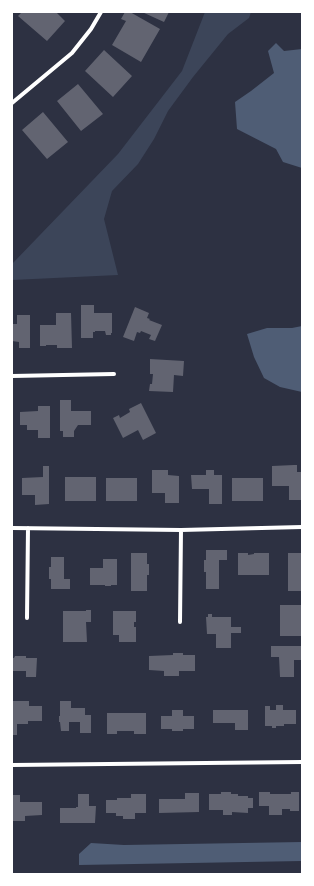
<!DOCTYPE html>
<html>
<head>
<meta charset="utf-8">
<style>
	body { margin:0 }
	#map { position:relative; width:314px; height:886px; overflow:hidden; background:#2d3142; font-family:Inter,sans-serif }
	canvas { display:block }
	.frame { position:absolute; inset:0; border:13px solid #fff; pointer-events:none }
</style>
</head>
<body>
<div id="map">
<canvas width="314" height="886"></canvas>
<div class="frame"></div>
</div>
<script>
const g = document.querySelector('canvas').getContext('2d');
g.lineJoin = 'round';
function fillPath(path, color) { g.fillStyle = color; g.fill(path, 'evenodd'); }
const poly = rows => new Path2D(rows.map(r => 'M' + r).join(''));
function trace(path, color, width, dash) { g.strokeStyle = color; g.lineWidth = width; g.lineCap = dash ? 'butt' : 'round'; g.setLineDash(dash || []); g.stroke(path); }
fillPath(poly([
	[205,12,251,12,249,18,228,34,193,77,168,111,154,139,138,164,112,191,104,219,118,275,12,280,12,264,118,154,182,71]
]), '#3c4559');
fillPath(poly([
	[276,43,284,51,302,49,302,168,283,162,276,149,237,129,235,102,251,91,274,73,268,51],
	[302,326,302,392,280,387,264,378,254,357,247,334,267,328,292,328],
	[302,842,302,861,79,865,79,854,91,843,124,845]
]), '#4f5d75');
fillPath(poly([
	[22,12,56,12,65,21,47,41,18,16],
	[125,12,130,12,160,29,141,62,112,45,126,21,121,19],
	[142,12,169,12,164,22],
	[104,50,132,76,113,97,85,71],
	[78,84,103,114,81,131,57,101],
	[43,112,68,142,47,159,22,130],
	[81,305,94,305,94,313,112,313,112,333,111,333,111,335,106,335,105,331,95,331,95,332,93,332,93,338,81,338],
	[135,307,149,313,147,318,150,319,149,320,162,325,155,341,149,339,151,335,141,331,140,333,137,332,134,341,123,337],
	[56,313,71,313,72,348,57,348,57,345,46,345,46,346,40,346,40,325,56,325],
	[17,315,30,315,30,348,19,348,19,342,12,341,12,324,17,324],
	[150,359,184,361,183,376,174,375,173,392,149,391,150,384,152,384,153,374,150,374],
	[60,400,71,400,71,411,91,411,91,425,78,425,74,431,74,437,63,437,63,431,60,431],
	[141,403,156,433,143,440,138,430,123,438,113,418,119,415,120,418,130,412,129,409],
	[38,406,50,406,50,438,38,438,38,430,27,430,27,425,20,425,20,412,38,411],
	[294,465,297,465,297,472,302,472,302,500,289,500,289,486,272,486,272,466],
	[43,466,49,466,49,504,35,505,35,495,22,495,22,478,43,477],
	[152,470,168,470,168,475,179,476,179,503,165,503,165,493,152,493],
	[206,470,214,470,214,475,222,475,222,504,209,504,209,489,192,489,191,475,206,475],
	[65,477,96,477,96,501,65,501],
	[106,478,137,478,137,501,106,501],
	[232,478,263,478,263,501,232,501],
	[206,550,227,550,227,560,219,560,219,589,206,589,206,572,204,572,204,560,206,560],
	[131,553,147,553,147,564,149,564,149,575,147,575,147,591,131,591],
	[238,553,248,553,248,555,254,554,254,553,269,553,269,575,238,575],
	[288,553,302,553,302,591,288,591],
	[51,557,64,557,64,579,70,579,70,589,51,589,51,579,49,579,49,567,51,567],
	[103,559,117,559,117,585,111,585,111,586,105,586,105,585,90,585,90,568,103,568],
	[280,605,302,605,302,636,280,636],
	[86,610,91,610,91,622,86,622,87,642,63,642,63,611,86,611],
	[113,611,136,611,136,622,134,622,134,627,136,627,136,642,119,642,119,635,113,635],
	[208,614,212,614,212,617,231,617,231,627,241,627,241,633,231,633,231,648,216,648,216,634,207,634,206,617,208,617],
	[271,646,302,646,302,660,294,660,294,677,280,677,279,657,271,657],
	[173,653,183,653,183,655,195,655,195,671,179,671,179,676,164,676,164,671,149,670,149,656,173,655],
	[15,656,26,656,26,658,37,658,36,677,26,677,26,671,12,671,12,658,14,658],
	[12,701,29,701,29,706,42,706,42,721,28,721,28,724,17,724,17,735,12,735],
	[60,701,71,701,71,708,85,708,85,715,91,715,91,733,80,733,80,722,69,722,69,731,61,731,60,722,59,722,59,716,60,716],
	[276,705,283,705,283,710,296,710,296,724,284,724,284,726,276,726,276,728,272,728,272,726,265,726,265,706,270,706,270,710,276,710],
	[172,710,183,710,183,716,194,716,194,729,183,729,183,731,172,731,172,729,161,729,161,716,172,716],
	[213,710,248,710,248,730,235,730,235,723,213,723],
	[107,713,146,713,146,734,134,734,134,731,117,731,117,734,107,734],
	[221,792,231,792,231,794,238,794,238,796,248,796,248,798,253,798,253,808,248,808,248,813,232,812,232,815,223,815,223,810,209,810,209,794,221,794],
	[259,792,270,792,270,794,291,794,291,792,299,792,299,811,290,811,290,809,282,809,282,815,269,815,269,806,259,806],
	[185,793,199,793,199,812,159,813,159,799,185,799],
	[78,794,89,794,89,806,96,806,95,823,60,823,60,808,76,808,76,807,78,807],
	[131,794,146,794,146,813,135,813,135,819,123,819,123,816,116,816,116,813,106,813,106,800,117,800,117,798,131,798],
	[12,795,20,795,20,802,42,802,42,815,25,816,25,821,12,821]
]), '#626471');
trace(poly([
	[12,103,72,53,91,29,101,12],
	[12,376,114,374],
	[12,528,181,530,302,527],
	[27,618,28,528],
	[180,622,181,530],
	[12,765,302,762]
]), '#fff', 4);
</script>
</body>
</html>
